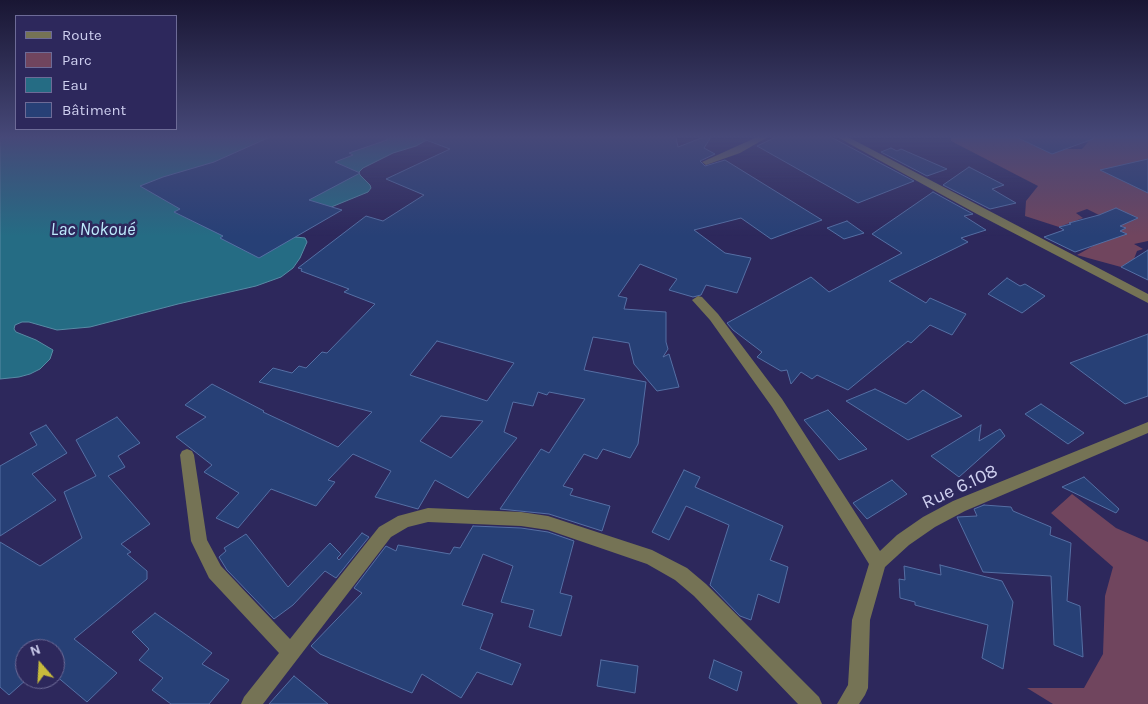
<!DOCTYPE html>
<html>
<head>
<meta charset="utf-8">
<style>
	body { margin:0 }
	#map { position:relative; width:1148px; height:704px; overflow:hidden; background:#2d285c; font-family:Karla,sans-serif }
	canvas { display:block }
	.legend { position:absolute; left:15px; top:15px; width:162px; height:115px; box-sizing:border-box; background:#2d285c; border:1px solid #6d6b97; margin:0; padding:6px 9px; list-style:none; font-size:15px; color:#cecfef }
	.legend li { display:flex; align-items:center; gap:10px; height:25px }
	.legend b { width:25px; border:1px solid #6d6b97 }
	.north { position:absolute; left:15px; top:639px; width:50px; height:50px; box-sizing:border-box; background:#2d285c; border:1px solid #6d6b97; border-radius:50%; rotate:341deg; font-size:14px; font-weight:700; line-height:20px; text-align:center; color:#cecfef }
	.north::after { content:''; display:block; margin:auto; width:18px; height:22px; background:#c7bb3c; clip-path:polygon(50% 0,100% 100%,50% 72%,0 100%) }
</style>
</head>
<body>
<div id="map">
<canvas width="1148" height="704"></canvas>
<ul class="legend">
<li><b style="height:6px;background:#757355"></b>Route</li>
<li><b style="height:14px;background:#70455e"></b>Parc</li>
<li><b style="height:14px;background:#256c84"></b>Eau</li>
<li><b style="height:14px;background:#274076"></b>Bâtiment</li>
</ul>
<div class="north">N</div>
</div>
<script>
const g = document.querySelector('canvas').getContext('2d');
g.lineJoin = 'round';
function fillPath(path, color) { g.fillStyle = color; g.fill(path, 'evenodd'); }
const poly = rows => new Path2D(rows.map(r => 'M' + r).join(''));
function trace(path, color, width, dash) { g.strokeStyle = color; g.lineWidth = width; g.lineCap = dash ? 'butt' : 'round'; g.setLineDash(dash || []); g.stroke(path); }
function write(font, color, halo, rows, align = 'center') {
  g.font = font + ' Karla,sans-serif'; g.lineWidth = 5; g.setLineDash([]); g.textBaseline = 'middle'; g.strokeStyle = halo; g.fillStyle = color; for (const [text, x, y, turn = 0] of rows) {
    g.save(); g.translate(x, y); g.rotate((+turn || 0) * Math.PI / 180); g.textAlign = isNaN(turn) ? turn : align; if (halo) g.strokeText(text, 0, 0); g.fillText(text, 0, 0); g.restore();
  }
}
fillPath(poly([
	[951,137,1039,137,1067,149,1082,149,1088,142,1079,137,1148,137,1148,241,1134,244,1143,249,1137,251,1134,259,1121,267,1077,255,1125,228,1087,209,1076,213,1083,218,1059,227,1025,216,1026,201,1038,186,951,141],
	[1072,494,1116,528,1148,542,1148,704,1053,704,1027,688,1084,688,1103,654,1105,596,1113,567,1051,513]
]), '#70455e');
const water = poly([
	[0,137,428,137,427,140,416,146,393,153,363,168,359,172,360,175,370,185,371,188,368,192,319,212,287,236,305,238,307,242,300,258,293,268,281,277,256,286,178,304,90,327,57,330,29,322,22,322,15,325,14,329,16,332,36,340,53,350,50,359,40,369,30,374,19,377,0,379,0,137]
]);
fillPath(water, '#256c84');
trace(water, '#588aa4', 1);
const building = poly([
	[270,137,387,137,387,140,349,153,353,155,335,162,360,173,309,200,342,210,259,258,220,238,223,236,174,212,180,209,140,186,163,177,214,162,270,137],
	[423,137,676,137,678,147,704,137,711,137,704,148,715,154,700,161,705,166,725,160,822,220,771,239,741,218,694,230,725,253,751,258,737,293,706,285,701,295,693,297,669,290,677,279,640,264,618,296,627,298,624,309,666,312,666,342,668,349,663,357,669,354,679,387,657,391,634,364,629,343,593,337,584,370,646,382,638,444,630,458,603,449,597,459,584,454,563,486,573,489,570,495,610,506,602,531,549,514,500,509,541,449,549,453,585,399,549,392,547,395,538,392,533,406,513,402,504,432,517,438,468,498,435,480,418,509,375,497,391,471,353,454,328,480,335,482,316,506,271,489,238,528,216,518,239,493,204,472,212,465,176,437,206,417,185,405,212,384,264,411,263,412,338,447,372,412,259,382,273,368,292,373,299,366,306,368,322,352,327,353,375,304,344,292,349,289,301,271,302,269,298,268,366,216,383,221,424,195,386,179,450,149,423,139,423,137],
	[437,341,514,363,487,401,410,375,437,341],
	[441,416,483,421,451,458,420,441,441,416],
	[776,137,831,137,914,181,858,203,757,146,776,137],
	[1016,137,1093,137,1093,139,1052,154,1016,137],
	[891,148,897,151,901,149,947,169,927,176,881,152,891,148],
	[1148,159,1148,193,1100,170,1148,159],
	[969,167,1004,185,992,189,1016,203,990,209,943,185,969,167],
	[933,192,973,214,964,216,986,230,961,238,968,242,889,281,926,303,930,298,966,314,952,335,930,325,911,343,908,341,848,390,817,375,812,379,801,372,791,384,787,370,781,371,757,357,762,352,733,330,727,323,811,277,829,292,902,253,872,234,933,192],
	[1116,208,1138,218,1120,226,1126,228,1120,231,1127,234,1075,252,1044,237,1064,230,1059,227,1071,224,1069,223,1099,215,1116,208],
	[847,221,864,233,844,239,827,228,847,221],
	[1148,250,1148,280,1121,267,1148,250],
	[1007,278,1020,286,1025,284,1045,296,1022,313,988,294,1007,278],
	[1148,334,1148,396,1125,404,1070,363,1148,334],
	[875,389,906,404,923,390,962,416,908,440,846,401,875,389],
	[1041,404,1084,433,1068,444,1025,414,1041,404],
	[828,410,867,449,839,460,804,420,828,410],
	[117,417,140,443,118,456,125,467,108,476,150,524,121,544,131,552,127,554,147,571,147,579,74,639,117,673,87,702,55,675,55,649,25,649,25,679,27,679,9,695,0,687,0,542,40,566,82,538,64,492,96,476,76,440,117,417],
	[46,425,67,453,32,474,56,500,0,536,0,466,37,445,30,433,46,425],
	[981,425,979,441,1000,429,1005,436,959,477,931,456,981,425],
	[684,470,700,477,695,487,783,526,770,560,788,567,779,603,758,594,751,620,740,616,710,585,729,525,686,506,669,540,652,532,684,470],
	[1084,477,1119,509,1116,513,1062,487,1084,477],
	[892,480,907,494,867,519,853,503,892,480],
	[984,505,1011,507,1013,511,1051,527,1050,535,1071,543,1067,601,1080,606,1083,657,1054,645,1051,576,983,572,957,517,977,516,974,509,984,505],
	[473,526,521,528,548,532,574,541,560,593,572,596,561,636,529,627,534,610,501,602,513,566,483,554,462,605,493,614,480,649,521,664,512,685,477,672,461,698,422,674,412,693,320,654,311,646,362,593,354,588,386,546,396,551,398,545,450,554,454,547,460,548,473,526],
	[362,533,369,537,336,578,325,571,293,605,274,619,227,570,219,557,226,551,224,548,246,534,288,587,330,543,341,554,337,558,339,560,362,533],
	[940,565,1002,581,1013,602,1003,669,982,658,988,625,915,605,915,602,900,598,899,579,905,580,904,566,941,575,940,565],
	[155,613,212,653,202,664,229,680,209,704,171,704,152,690,163,678,139,660,149,649,132,632,155,613],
	[601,660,638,666,635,693,597,686,601,660],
	[714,660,742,672,737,691,709,678,714,660],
	[294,676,328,704,269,704,294,676]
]);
fillPath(building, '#274076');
trace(building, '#556fa4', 1);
fillPath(poly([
	[757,137,768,137,740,153,706,165,702,162,757,137],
	[837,137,848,137,1148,294,1148,303,977,214,837,137],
	[698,296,702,297,718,314,782,399,880,551,897,535,923,517,953,501,1148,422,1148,433,965,511,935,527,909,545,885,567,870,620,868,688,865,695,859,704,837,704,848,685,852,620,869,564,772,407,710,320,692,300,698,296],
	[187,449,192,451,194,455,207,540,221,566,290,639,379,527,398,516,428,508,521,512,548,516,652,550,687,568,706,584,819,697,822,704,798,704,694,596,675,580,647,564,548,530,521,526,428,522,408,527,391,537,263,704,241,704,244,697,279,653,209,578,191,541,180,455,182,451,187,449]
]), '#757355');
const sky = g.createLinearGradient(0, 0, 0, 236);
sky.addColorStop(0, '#191633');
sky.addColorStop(0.58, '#464878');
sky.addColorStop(1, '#46487800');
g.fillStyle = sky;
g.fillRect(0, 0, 1148, 236);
write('italic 18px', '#beeafc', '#2d285c', [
	["Lac Nokoué",93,230]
]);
write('19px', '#cecfef', '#2d285c', [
	["Rue 6.108",960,487,-25]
]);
</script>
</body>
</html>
